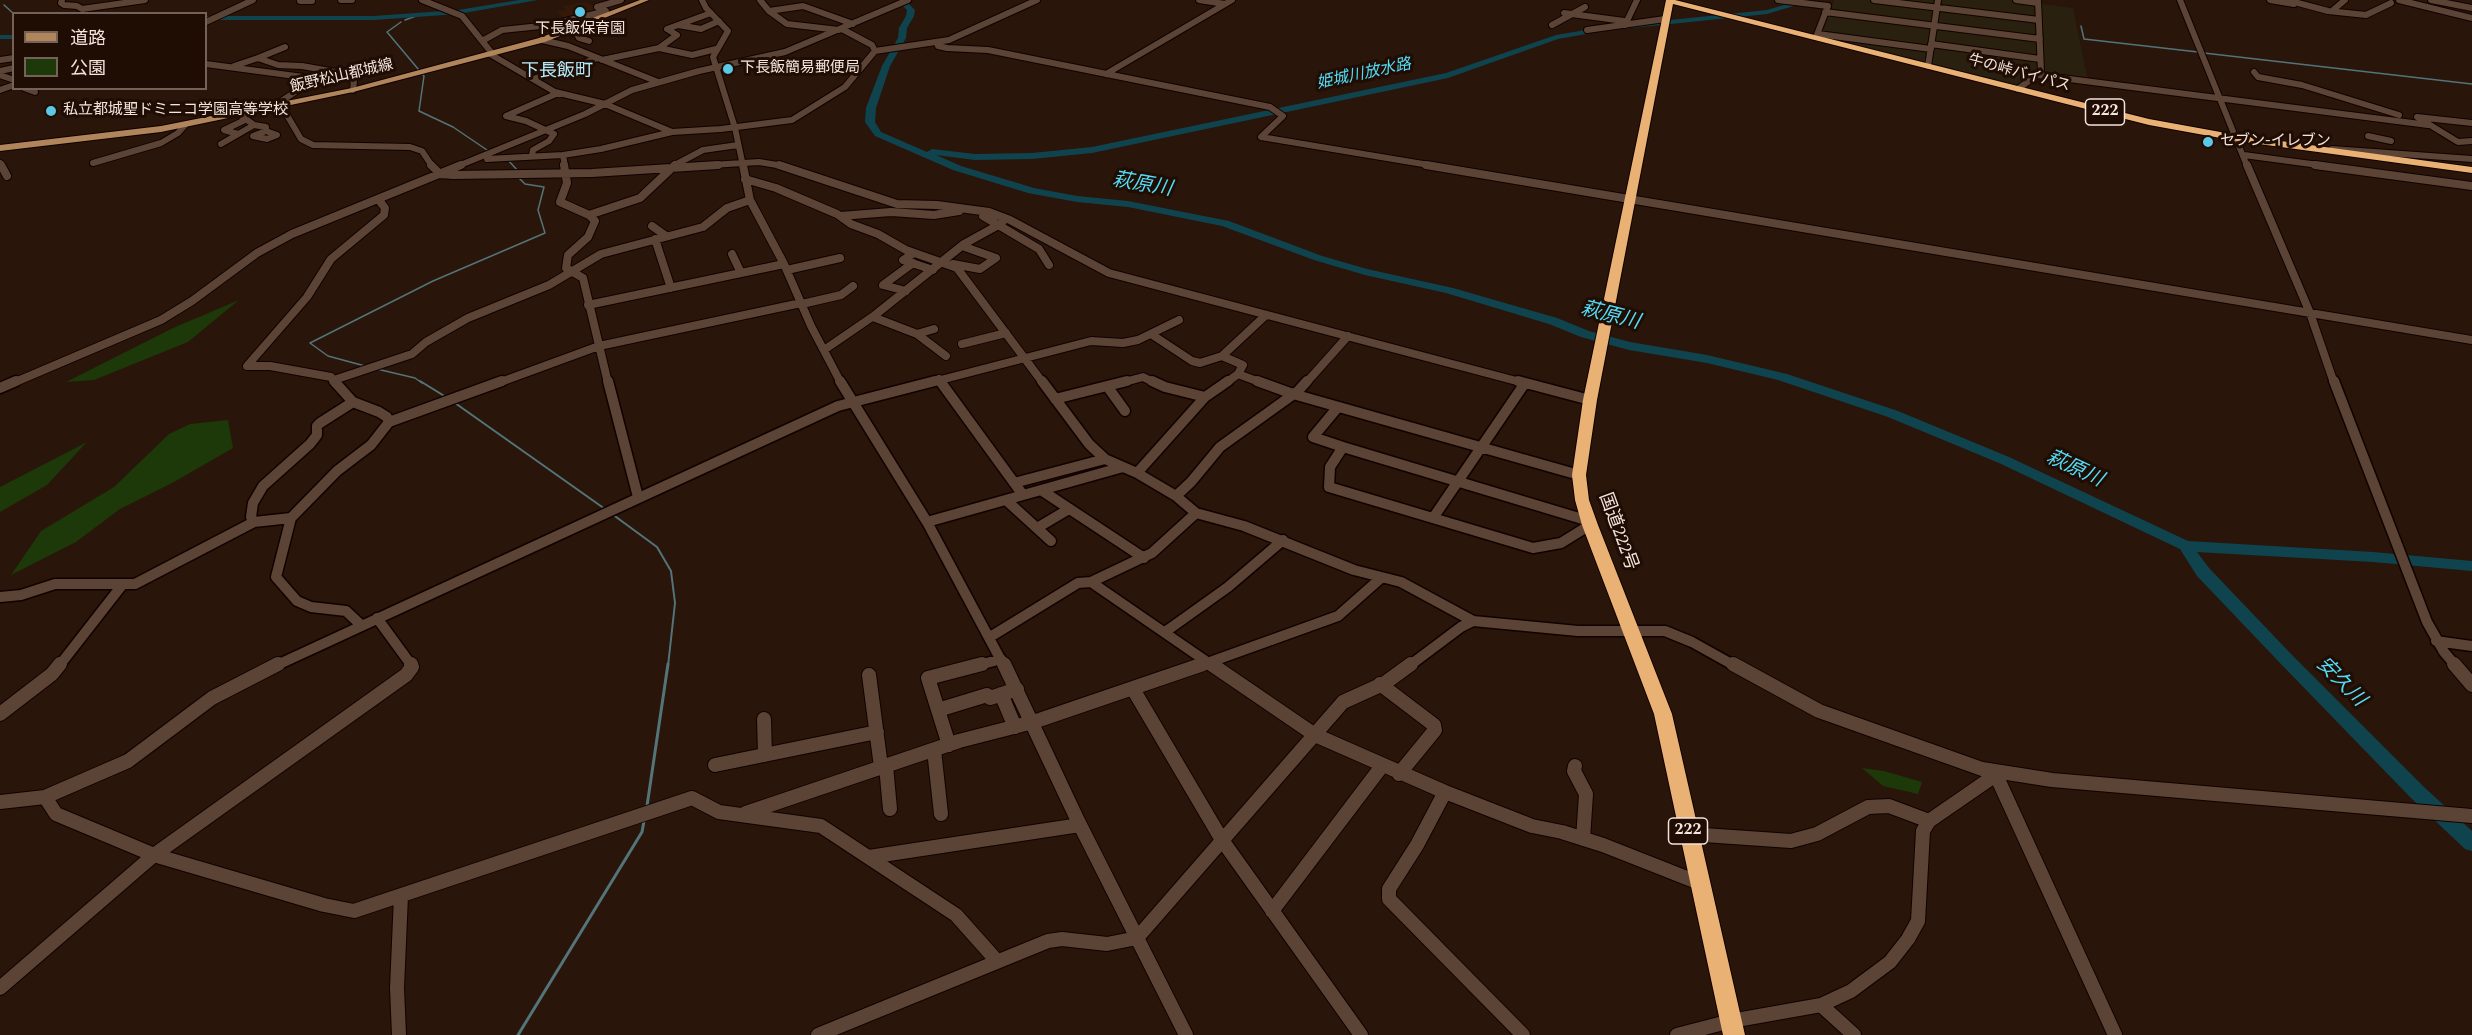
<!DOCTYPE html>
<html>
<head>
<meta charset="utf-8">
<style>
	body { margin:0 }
	#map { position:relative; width:2472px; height:1035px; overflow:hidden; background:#291509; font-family:Spectral,"Noto Sans JP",serif }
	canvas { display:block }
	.legend { position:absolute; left:12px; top:12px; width:195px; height:78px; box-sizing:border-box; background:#1f0c02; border:2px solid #746259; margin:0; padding:8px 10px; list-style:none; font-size:18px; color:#f3e4dc }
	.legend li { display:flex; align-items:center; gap:12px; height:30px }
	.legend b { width:30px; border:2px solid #746259 }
</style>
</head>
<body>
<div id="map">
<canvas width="2472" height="1035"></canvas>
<ul class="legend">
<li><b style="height:8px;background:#b1855b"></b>道路</li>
<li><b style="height:16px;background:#1d3809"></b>公園</li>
</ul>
</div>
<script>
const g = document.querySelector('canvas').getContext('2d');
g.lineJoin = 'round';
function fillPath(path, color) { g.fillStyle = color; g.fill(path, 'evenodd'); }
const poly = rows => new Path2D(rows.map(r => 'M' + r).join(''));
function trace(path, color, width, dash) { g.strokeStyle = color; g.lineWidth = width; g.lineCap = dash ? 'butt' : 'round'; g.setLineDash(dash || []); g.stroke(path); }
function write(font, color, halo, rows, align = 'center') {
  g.font = font + ' Spectral,"Noto Sans JP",serif'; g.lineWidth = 6; g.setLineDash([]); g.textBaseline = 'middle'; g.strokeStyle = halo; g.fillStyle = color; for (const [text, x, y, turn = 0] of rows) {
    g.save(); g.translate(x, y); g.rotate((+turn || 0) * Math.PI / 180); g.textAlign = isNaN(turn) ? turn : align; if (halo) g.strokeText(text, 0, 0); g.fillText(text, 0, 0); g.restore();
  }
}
fillPath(poly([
	[586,2,604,11,568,21,556,12,566,10,563,6]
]), '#341909');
fillPath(poly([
	[1834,0,2034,0,2034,3,2073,8,2088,81,2034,74,2016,87,1820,36]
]), '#292010');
fillPath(poly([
	[112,99,131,104,98,115,79,110],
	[239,300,188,342,94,380,66,382,173,328],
	[228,420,233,448,174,482,120,509,76,542,11,575,41,531,114,487,169,434,190,424],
	[87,442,47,485,0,512,0,487],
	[1862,768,1884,771,1922,782,1918,794,1883,786]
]), '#1d3809');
trace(poly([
	[4,5,14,14],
	[405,20,416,16],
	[401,22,387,32,424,76,419,111,453,127,487,150],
	[2081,26,2084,39,2198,52],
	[2204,53,2472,84],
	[508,160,518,171],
	[365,366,328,356,310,343,433,281,545,233,538,210,544,187,525,184,519,178],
	[377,369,415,378,422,383]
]), '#537479', 1.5);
trace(poly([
	[420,381,446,397],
	[455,403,605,509],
	[612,514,657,547,671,571,675,603,668,666]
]), '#537479', 2);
trace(poly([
	[647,806,668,664],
	[518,1035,642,832,644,821]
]), '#537479', 3);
fillPath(poly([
	[519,0,538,0,458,14,374,20,206,20,206,16,374,16,458,10,519,0],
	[897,0,905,0,915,10,914,16,907,28,906,38,890,66,876,108,875,122,881,132,927,152,932,149,975,154,1032,153,1092,147,1446,73,1556,35,1603,27,1767,10,1801,0,1814,0,1767,14,1603,31,1558,39,1448,78,1092,153,1032,159,975,160,936,155,961,166,1034,188,1077,196,1128,201,1229,221,1322,256,1367,269,1453,288,1557,318,1589,331,1630,342,1707,355,1787,374,1898,411,2009,457,2188,541,2373,552,2472,561,2472,571,2373,562,2197,552,2209,568,2292,655,2424,787,2472,831,2472,851,2465,849,2410,797,2280,663,2197,576,2180,549,1999,463,1888,417,1778,380,1707,363,1629,350,1581,337,1549,324,1446,293,1365,275,1314,260,1222,226,1128,207,1077,202,1028,193,953,170,875,136,865,122,866,108,882,66,898,38,899,28,906,16,907,10,897,0],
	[0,35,14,35,14,39,0,39,0,35]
]), '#0f444f');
const minorFar3 = poly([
	[62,0,61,3,64,5,77,6,82,9,145,0],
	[302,0,300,1,312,1],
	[341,0,352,0],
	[422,0,462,16,491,52,490,54,555,92,605,104,672,132],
	[702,0,706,8,728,31,713,57,735,128,743,166],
	[760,0,769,11,787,24,839,30],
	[1199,0,1225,4],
	[1778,0,1828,6],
	[1874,0,2039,20],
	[2016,0,2038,3],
	[2180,0,2247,166],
	[2270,0,2294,4],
	[2287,0,2328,11,2366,15,2391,3],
	[2399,0,2472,18],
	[2431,0,2472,8],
	[769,11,803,6,853,24],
	[2332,11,2345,0],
	[1825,12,2040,39],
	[1564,13,1624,21],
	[206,22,253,0],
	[678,25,701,29,719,21],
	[1552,25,1585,7],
	[1625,25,1637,0],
	[842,29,872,45,875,51],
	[1587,30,1665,19],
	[567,31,576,33,579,38,589,41],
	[1818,34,1931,49],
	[1816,37,1828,6],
	[542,40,568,46,658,82],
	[482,41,502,30,550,25,606,11,597,7,621,0],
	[937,43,938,46,947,48,988,50,1270,107,1283,116,1261,137],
	[1931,44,2040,59],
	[659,48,677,35,667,29,711,13],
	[258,58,285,47],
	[0,60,14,58],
	[602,60,659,48,692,55,716,49],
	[206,64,303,77,306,80,304,86,283,100,281,105,301,139,313,145,410,147,422,151,432,166],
	[234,66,258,58,278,65,302,66,336,72,354,81,353,90],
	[1928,66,1938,0],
	[0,71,14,68],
	[2254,72,2258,77,2302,85,2399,115],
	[1106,74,1232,0],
	[0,75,14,80],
	[2038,75,2428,125],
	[533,79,598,58],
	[24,88,35,92],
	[2018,89,2041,72,2038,0],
	[0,90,14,85],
	[239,114,254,125,266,127,266,131],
	[2472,123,2417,117,2458,142,2472,141],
	[266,131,277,135,267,139,253,136,266,131],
	[238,134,224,130,247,119],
	[2368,136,2391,141],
	[1261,137,1435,166],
	[221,144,254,125],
	[2332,149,2472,159],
	[532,155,533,150,549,141,554,134,526,121,506,116,558,93],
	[563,155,565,166],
	[2244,155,2326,166],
	[487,159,563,155,601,149,672,132,721,129,792,120,845,87,875,51,949,40,1037,0],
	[0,163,2,166],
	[93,163,161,143,178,133,185,125],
	[458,166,585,114,632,90,699,71,785,52,908,0],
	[673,166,703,150,738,145],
	[696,166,759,162,783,166]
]);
const minorFar2 = poly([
	[1,165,7,176],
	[431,165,440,174,453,175,592,173,718,165],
	[564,165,567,183,560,202,589,215,595,221,588,237,568,255,566,268,583,278,608,383],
	[743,165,750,200,784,264,811,326,841,383],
	[779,165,897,204,937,205,989,212,1010,220,1109,273,1524,383],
	[1426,165,2472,340],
	[2247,165,2310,313,2334,383],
	[2315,165,2472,186],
	[745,179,776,188,837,214,851,224,878,234,906,250,957,268,1043,383],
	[589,215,640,198,675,165],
	[840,216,891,212,934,215,959,211],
	[983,216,1039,249,1049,265],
	[652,226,666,236],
	[655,239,671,288],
	[914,253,903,260,933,270],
	[732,254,741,273],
	[953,264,980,269,996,258,962,246],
	[787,270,840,258],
	[906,291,883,285,913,263],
	[802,304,841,295,853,286],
	[588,305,784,264],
	[873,317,917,334,934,329],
	[917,334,946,356],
	[1151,334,1192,361,1200,363,1222,356],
	[962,344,1006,333],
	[824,350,875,315,964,244,1002,223],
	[939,379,942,383],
	[334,380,412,354,426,342,468,318,549,285,601,254,703,227,727,208,750,200],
	[13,383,161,320,192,301,257,253,292,234,461,165],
	[335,383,331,377,270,366,247,366,307,297,331,259,384,215,385,208,378,199],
	[498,383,599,346,801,303],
	[929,383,1091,341,1123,343,1138,340,1179,320],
	[1121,383,1143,377,1155,383],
	[1226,383,1238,374],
	[1262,383,1238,374,1243,365,1222,356,1266,315],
	[1306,383,1348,336]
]);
const minorFar1 = poly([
	[334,381,353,402,379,412,387,417,389,422],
	[608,381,638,497],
	[840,381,927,522,1004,666],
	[940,381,1023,495],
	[1042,381,1089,444,1105,459,1137,473,1176,496,1196,513,1244,526,1354,570,1401,582,1473,621,1578,631,1665,631,1692,642,1735,666],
	[1152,381,1165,387,1205,397],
	[1257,381,1293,394,1579,475],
	[1518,381,1590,400],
	[2334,381,2427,622,2444,652,2456,666],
	[1107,386,1125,411],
	[0,388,16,381],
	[1055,399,1127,381],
	[1338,407,1313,437,1343,447,1330,467,1329,487,1533,548,1561,543,1590,525],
	[1343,447,1589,521],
	[1137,473,1205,397,1228,381],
	[1014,483,1105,459],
	[1041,490,1144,558],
	[1176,496,1191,482,1220,447,1298,391,1307,381],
	[1006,500,1051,541],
	[1433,518,1525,383],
	[254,522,251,517,253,503,263,486,310,444,317,435,317,426,320,423,353,402],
	[927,522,1123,467],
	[1037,528,1069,509],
	[1091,582,1213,666],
	[0,597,21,595,55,584,135,584,254,522,291,518],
	[377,618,412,666],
	[361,625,346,611,311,607,297,601,276,577,291,518,337,471,371,445,389,422,502,381],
	[1165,632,1228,587,1283,540],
	[990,637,1078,583,1091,582,1152,553,1196,513],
	[2436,641,2472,646],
	[59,666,123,584],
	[275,666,838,406,935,381],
	[976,666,1001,659],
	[1199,666,1338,616,1381,578],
	[1409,666,1461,627,1473,621]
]);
const minor = poly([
	[1004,664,1078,821,1186,1035],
	[1211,664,1315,735,1445,792,1532,826,1562,832,1603,845,1702,884],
	[1733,664,1819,711,1982,769,2052,780,2472,816],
	[2454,664,2472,685],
	[869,675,881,767],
	[1380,684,1434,725,1435,730,1399,774],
	[1133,689,1222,840,1361,1035],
	[1001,694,1015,727],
	[938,710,987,695,990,698,1017,689],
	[0,714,52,674,60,664],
	[764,719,765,755],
	[949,745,928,678,982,664],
	[934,750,941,814],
	[715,765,877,732],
	[886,766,890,809],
	[1575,766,1574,771,1586,794,1583,839],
	[1996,775,2115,1035],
	[1445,792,1417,845,1389,889,1389,899,1523,1035],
	[45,797,56,814,154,855,324,905,354,911,692,798,719,812,821,826,956,915,997,961],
	[0,802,45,797,128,761,212,698,278,664],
	[746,813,959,741,1033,722,1203,664],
	[1689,834,1791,841,1817,834,1868,807,1889,806,1929,821],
	[869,857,1080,825],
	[1272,911,1382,766],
	[0,988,154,855,406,675,412,667,411,664],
	[1821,1005,1854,1035],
	[399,1035,397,988,401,896],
	[818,1035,1048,941,1062,939,1107,944,1137,938,1343,702,1385,683,1411,664],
	[1677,1035,1731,1021,1821,1005,1851,991,1890,962,1908,939,1918,921,1923,831,1929,821,2000,772]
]);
const major = poly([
	[640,0,649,0,545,42,353,92,161,132,0,151,0,145,161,126,352,88,539,38,640,0]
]);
const highway = poly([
	[1666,0,1675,0,2149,119,2237,135,2472,167,2472,173,2237,141,2149,125,1673,4,1597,400,1586,475,1589,500,1598,525,1672,714,1745,1035,1723,1035,1654,714,1582,525,1575,500,1572,475,1583,400,1666,0]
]);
trace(minorFar3, '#110200', 8);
trace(minorFar2, '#110200', 10);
trace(minorFar1, '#110200', 13);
trace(minor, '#110200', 16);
trace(major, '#110200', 2);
trace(highway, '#110200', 2);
trace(minorFar3, '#5b4336', 6);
trace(minorFar2, '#5b4336', 8);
trace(minorFar1, '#5b4336', 10);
trace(minor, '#5b4336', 14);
fillPath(major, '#b1855b');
fillPath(highway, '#eab174');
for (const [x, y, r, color] of [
	[580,12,6,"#5bc8e6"],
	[728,69,6,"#5bc8e6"],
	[51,111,6,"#5bc8e6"],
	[2208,142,6,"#5bc8e6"]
]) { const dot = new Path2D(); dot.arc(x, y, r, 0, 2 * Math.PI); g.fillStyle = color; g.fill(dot); trace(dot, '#1f0c02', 2); }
write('15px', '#f3e4dc', '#1f0c02', [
	["下長飯保育園",580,30,"center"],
	["下長飯簡易郵便局",740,69],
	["私立都城聖ドミニコ学園高等学校",63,111],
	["セブン-イレブン",2220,142]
], 'left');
write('15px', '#f3e4dc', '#1f0c02', [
	["牛の峠バイパス",2019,74,15],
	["飯野松山都城線",342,77,-13]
]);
write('italic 16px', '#51dcf8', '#1f0c02', [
	["姫城川放水路",1364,75,-12]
]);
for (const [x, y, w] of [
	[2105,112,39],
	[1688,831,39]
]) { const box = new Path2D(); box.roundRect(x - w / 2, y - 13, w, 26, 4.5); g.fillStyle = '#1f0c02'; g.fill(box); trace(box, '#f3e4dc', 1.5); }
write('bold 16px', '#f3e4dc', null, [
	["222",2105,112],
	["222",1688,831]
]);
write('18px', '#b4eafb', '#1f0c02', [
	["下長飯町",557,72]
]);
write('18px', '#f3e4dc', '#1f0c02', [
	["国道222号",1617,532,70]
]);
write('italic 20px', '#51dcf8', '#1f0c02', [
	["萩原川",1142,186,10],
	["萩原川",1610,317,14],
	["萩原川",2074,470,25],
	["安久川",2340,683,45]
]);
</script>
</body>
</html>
